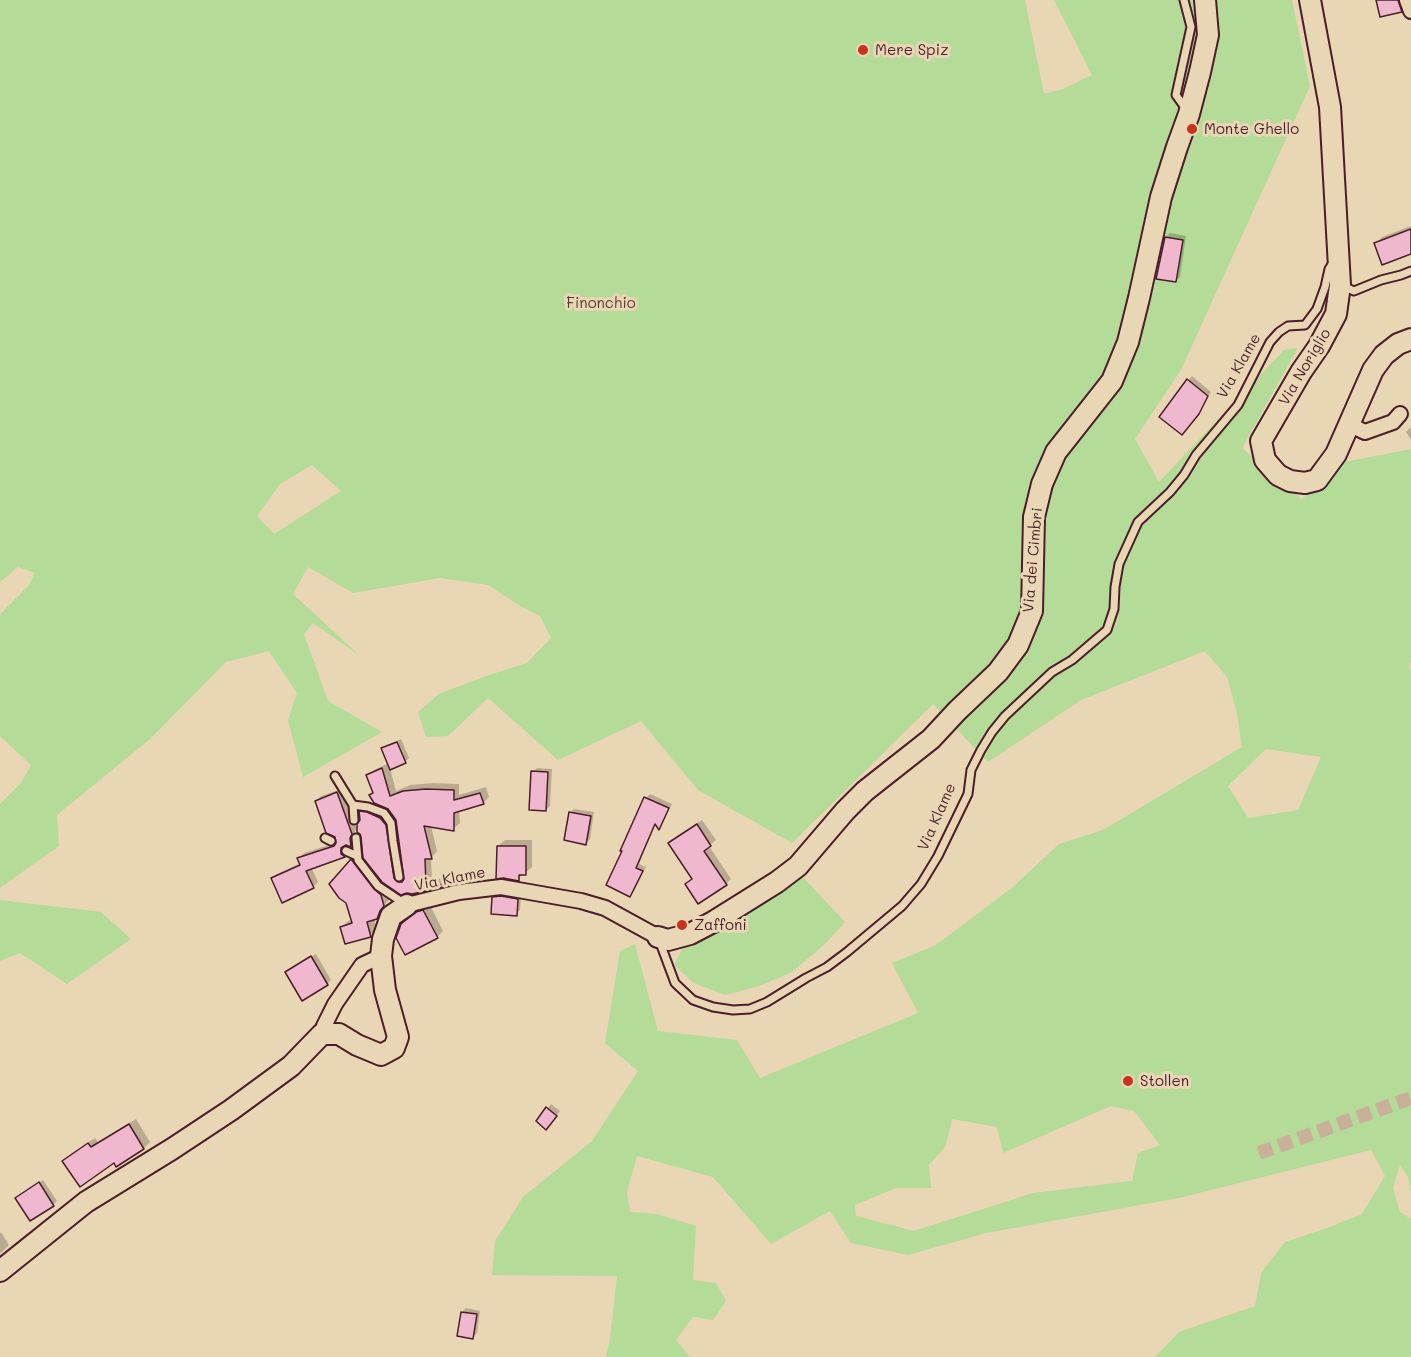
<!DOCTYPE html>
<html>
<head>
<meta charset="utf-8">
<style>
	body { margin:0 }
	canvas { display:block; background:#e9d6b4 }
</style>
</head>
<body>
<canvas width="1411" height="1357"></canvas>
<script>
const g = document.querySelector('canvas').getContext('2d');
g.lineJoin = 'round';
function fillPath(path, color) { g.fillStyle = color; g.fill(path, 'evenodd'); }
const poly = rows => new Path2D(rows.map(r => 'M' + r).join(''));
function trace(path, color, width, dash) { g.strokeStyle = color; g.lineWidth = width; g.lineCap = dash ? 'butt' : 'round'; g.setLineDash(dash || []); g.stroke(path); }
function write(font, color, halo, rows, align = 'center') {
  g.font = font + ' Mali,sans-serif'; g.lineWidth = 6; g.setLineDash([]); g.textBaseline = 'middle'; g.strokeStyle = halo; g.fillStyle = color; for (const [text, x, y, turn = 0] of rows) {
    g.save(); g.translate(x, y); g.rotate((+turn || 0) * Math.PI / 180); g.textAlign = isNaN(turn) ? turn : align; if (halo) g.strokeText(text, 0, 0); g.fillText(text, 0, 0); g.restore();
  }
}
fillPath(poly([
	[0,0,1025,0,1044,94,1063,89,1092,75,1054,0,1292,0,1310,86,1181,370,1135,439,1159,482,1284,350,1298,348,1242,448,1302,499,1344,462,1411,449,1411,661,1409,669,1411,671,1411,1195,1408,1177,1400,1165,1393,1188,1400,1212,1411,1219,1411,1357,1155,1357,1179,1332,1255,1306,1261,1273,1285,1242,1330,1227,1362,1214,1385,1176,1371,1150,1179,1198,986,1233,908,1255,851,1243,830,1211,771,1244,713,1177,637,1156,627,1192,630,1212,657,1214,696,1226,693,1280,716,1283,726,1301,713,1320,693,1317,676,1340,690,1357,606,1357,610,1339,617,1276,492,1275,495,1241,523,1197,592,1141,638,1071,605,1043,620,951,635,944,658,1031,737,1040,760,1078,918,1013,892,963,936,945,1013,887,1059,844,1103,830,1242,747,1237,713,1227,677,1205,651,1081,700,988,762,933,704,792,843,698,790,641,721,558,760,488,698,448,736,426,737,418,712,439,694,483,677,527,663,551,638,540,616,522,607,488,585,440,578,353,593,308,567,293,594,360,656,313,623,304,634,328,701,382,732,303,777,288,720,297,693,269,651,226,662,150,739,57,815,59,846,0,888,0,804,21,783,31,765,0,736,0,614,29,585,35,573,18,567,0,582],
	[312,465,341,491,274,534,257,516,280,484],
	[1266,749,1321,757,1298,810,1248,818,1228,786],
	[1111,1106,1134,1111,1160,1145,1138,1153,1132,1181,1033,1193,914,1231,856,1216,855,1205,896,1188,931,1188,929,1165,945,1147,952,1119,997,1127,1003,1153],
	[799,873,845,922,824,945,792,972,759,986,725,995,694,983,676,967,675,963,684,945],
	[0,900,101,912,131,939,67,984,20,953,0,961]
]), '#b4db97');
fillPath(poly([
	[1378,0,1403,0,1405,7,1401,11],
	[1411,226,1411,252,1376,244,1382,237],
	[1170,233,1186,236,1180,277,1176,281,1166,237],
	[1192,376,1211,392,1202,408,1186,429,1161,416],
	[1411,427,1411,440,1406,432],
	[401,739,409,758,405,762,390,768,396,791,410,785,433,783,459,784,459,795,486,787,489,797,483,803,459,810,460,823,453,829,431,826,437,851,431,858,432,879,459,878,455,882,412,893,401,893,361,821,361,812,367,806,387,812,399,872,405,878,397,820,374,792,368,776,374,770,389,763,383,749,387,745],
	[537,768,552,769,550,806,546,810,533,772],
	[342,789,357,828,355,832,355,841,351,845,345,844,345,849,349,851,345,856,311,867,318,882,313,887,272,878,277,874,301,863,299,858,304,853,338,842,337,836,316,801,321,796],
	[650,794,672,804,662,824,659,828,656,823,639,864,646,867,634,891,630,895,646,798],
	[574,809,594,812,590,839,586,843,570,813],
	[702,820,716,840,709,846,731,879,726,884,687,884,693,878,670,844,675,838],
	[505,840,532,840,532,867,518,879,498,846],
	[358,854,380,883,387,888,390,899,386,903,383,911,376,918,374,919,377,929,370,935,342,927,348,921,352,920,352,860],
	[506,893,521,895,520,910,516,914,493,898,497,894],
	[430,905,443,931,437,937,409,917,424,906],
	[316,954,331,980,327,984,287,972,291,968],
	[551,1104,560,1111,550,1124,538,1121],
	[136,1119,150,1142,144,1148,117,1164,115,1161,64,1161,71,1154,95,1138,98,1142],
	[43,1180,57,1201,53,1205,21,1194],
	[1,1232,9,1245,0,1254,0,1233],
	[466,1308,480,1311,477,1333,473,1337,462,1312]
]), '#0003');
const building = poly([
	[1376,0,1398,0,1402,12,1380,17,1376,0],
	[1411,229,1411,254,1382,265,1374,243,1411,229],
	[1165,237,1183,240,1176,282,1156,279,1165,237],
	[1187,379,1208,396,1199,414,1182,435,1159,417,1187,379],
	[397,742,406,763,390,770,381,748,397,742],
	[382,768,390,796,403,791,426,789,454,790,454,800,480,793,484,804,454,813,454,831,424,826,432,859,425,859,426,885,456,884,412,894,407,893,401,895,382,882,363,858,361,837,360,834,357,832,357,824,360,820,359,811,367,812,380,818,386,825,394,878,398,882,402,882,404,879,396,820,388,809,374,803,369,795,373,793,366,775,382,768],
	[531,771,548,772,546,811,529,810,531,771],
	[337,792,352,834,350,838,351,847,346,845,341,848,341,854,345,857,306,871,314,888,282,903,271,878,300,865,297,858,334,846,336,843,335,837,326,833,315,801,337,792],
	[644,797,669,808,659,830,655,824,636,868,643,871,630,897,606,885,622,851,620,851,644,797],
	[569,812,591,816,586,845,564,840,569,812],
	[697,824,711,846,704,851,727,885,698,904,685,884,692,879,668,843,697,824],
	[497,846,526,846,526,875,519,875,519,881,503,878,496,879,497,846],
	[351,859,374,889,381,895,384,906,380,911,377,919,367,922,371,937,345,944,340,927,352,923,346,903,339,898,329,884,351,859],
	[501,896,518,899,517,916,491,914,492,897,501,896],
	[423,910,438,938,405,955,396,938,401,924,416,912,423,910],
	[311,956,328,985,302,1001,285,972,311,956],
	[546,1107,557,1116,546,1130,536,1121,546,1107],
	[129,1124,144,1149,116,1167,114,1163,80,1187,62,1161,88,1143,91,1147,129,1124],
	[39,1182,54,1206,30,1221,15,1198,39,1182],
	[461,1312,477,1314,473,1339,457,1336,461,1312]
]);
fillPath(building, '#f0b8ce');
trace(building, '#4a1f2b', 1.5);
trace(poly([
	[1259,1153,1411,1098]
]), '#c9b199', 14, [14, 7]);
const lane = poly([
	[1184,0,1191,27,1176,95,1186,109],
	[1343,286,1354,291,1381,280,1401,275,1411,271],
	[335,776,353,805,354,820],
	[353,805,368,807,384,813,391,823,393,841,399,877],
	[325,838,331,841],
	[356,838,358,860,378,886,405,904],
	[346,851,357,856],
	[659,940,675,983,693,1000,713,1007,733,1010,750,1009,767,1002,806,978,827,967,847,952,902,906,921,884,938,856,968,794,971,770,981,750,992,732,1005,716,1052,672,1072,660,1107,630,1114,609,1115,587,1119,564,1138,522,1170,492,1184,475,1196,455,1238,405,1270,342,1279,332,1288,326,1305,325,1317,309,1325,287,1329,269,1333,263]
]);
const street = poly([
	[1407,0,1411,11],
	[1348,424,1365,432,1393,422,1400,414],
	[407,905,459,892,501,887,581,901,605,908,658,937],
	[322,1034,324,1026,335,1004,362,965,381,956]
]);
const secondary = poly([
	[1310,0,1330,107,1340,285,1336,314,1319,346,1301,372,1261,441,1265,460,1278,475,1290,481,1305,483,1317,480,1336,454,1373,370,1384,355,1398,344,1411,339],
	[658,937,668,940,690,934,713,922,777,882,798,866,845,811,865,791,931,739,957,711,998,672,1018,645,1032,611,1034,517,1042,484,1056,452,1112,381,1128,342,1139,298,1161,197,1177,147,1189,114,1200,72,1208,35,1205,0],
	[0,1271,86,1202,172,1149,231,1110,291,1066,322,1034,339,1034,357,1045,381,1055,394,1048,398,1037,385,990,381,956,383,939,391,916,407,905]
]);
trace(lane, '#4a1f2b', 11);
trace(street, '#4a1f2b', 18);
trace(secondary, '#4a1f2b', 24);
trace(lane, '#e9d6b4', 7);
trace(street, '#e9d6b4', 14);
trace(secondary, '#e9d6b4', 20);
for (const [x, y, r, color] of [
	[863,50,6,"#c8321e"],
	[1192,129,6,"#c8321e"],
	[682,925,6,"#c8321e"],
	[1128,1081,6,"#c8321e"]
]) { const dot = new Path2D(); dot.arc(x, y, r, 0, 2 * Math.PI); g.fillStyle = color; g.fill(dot); trace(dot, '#e9d6b4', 2); }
write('15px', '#4a1f2b', '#e9d6b4', [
	["Mere Spiz",875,50],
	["Monte Ghello",1204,129],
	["Zaffoni",694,925],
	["Stollen",1140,1081]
], 'left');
write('15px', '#5a3b3b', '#e9d6b4', [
	["Finonchio",601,303]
]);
write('15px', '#4a1f2b', '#e9d6b4', [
	["Via Klame",1239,366,-60],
	["Via Noriglio",1305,367,-59],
	["Via dei Cimbri",1033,560,-85],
	["Via Klame",937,817,-66],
	["Via Klame",450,879,-11]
]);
</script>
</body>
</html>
